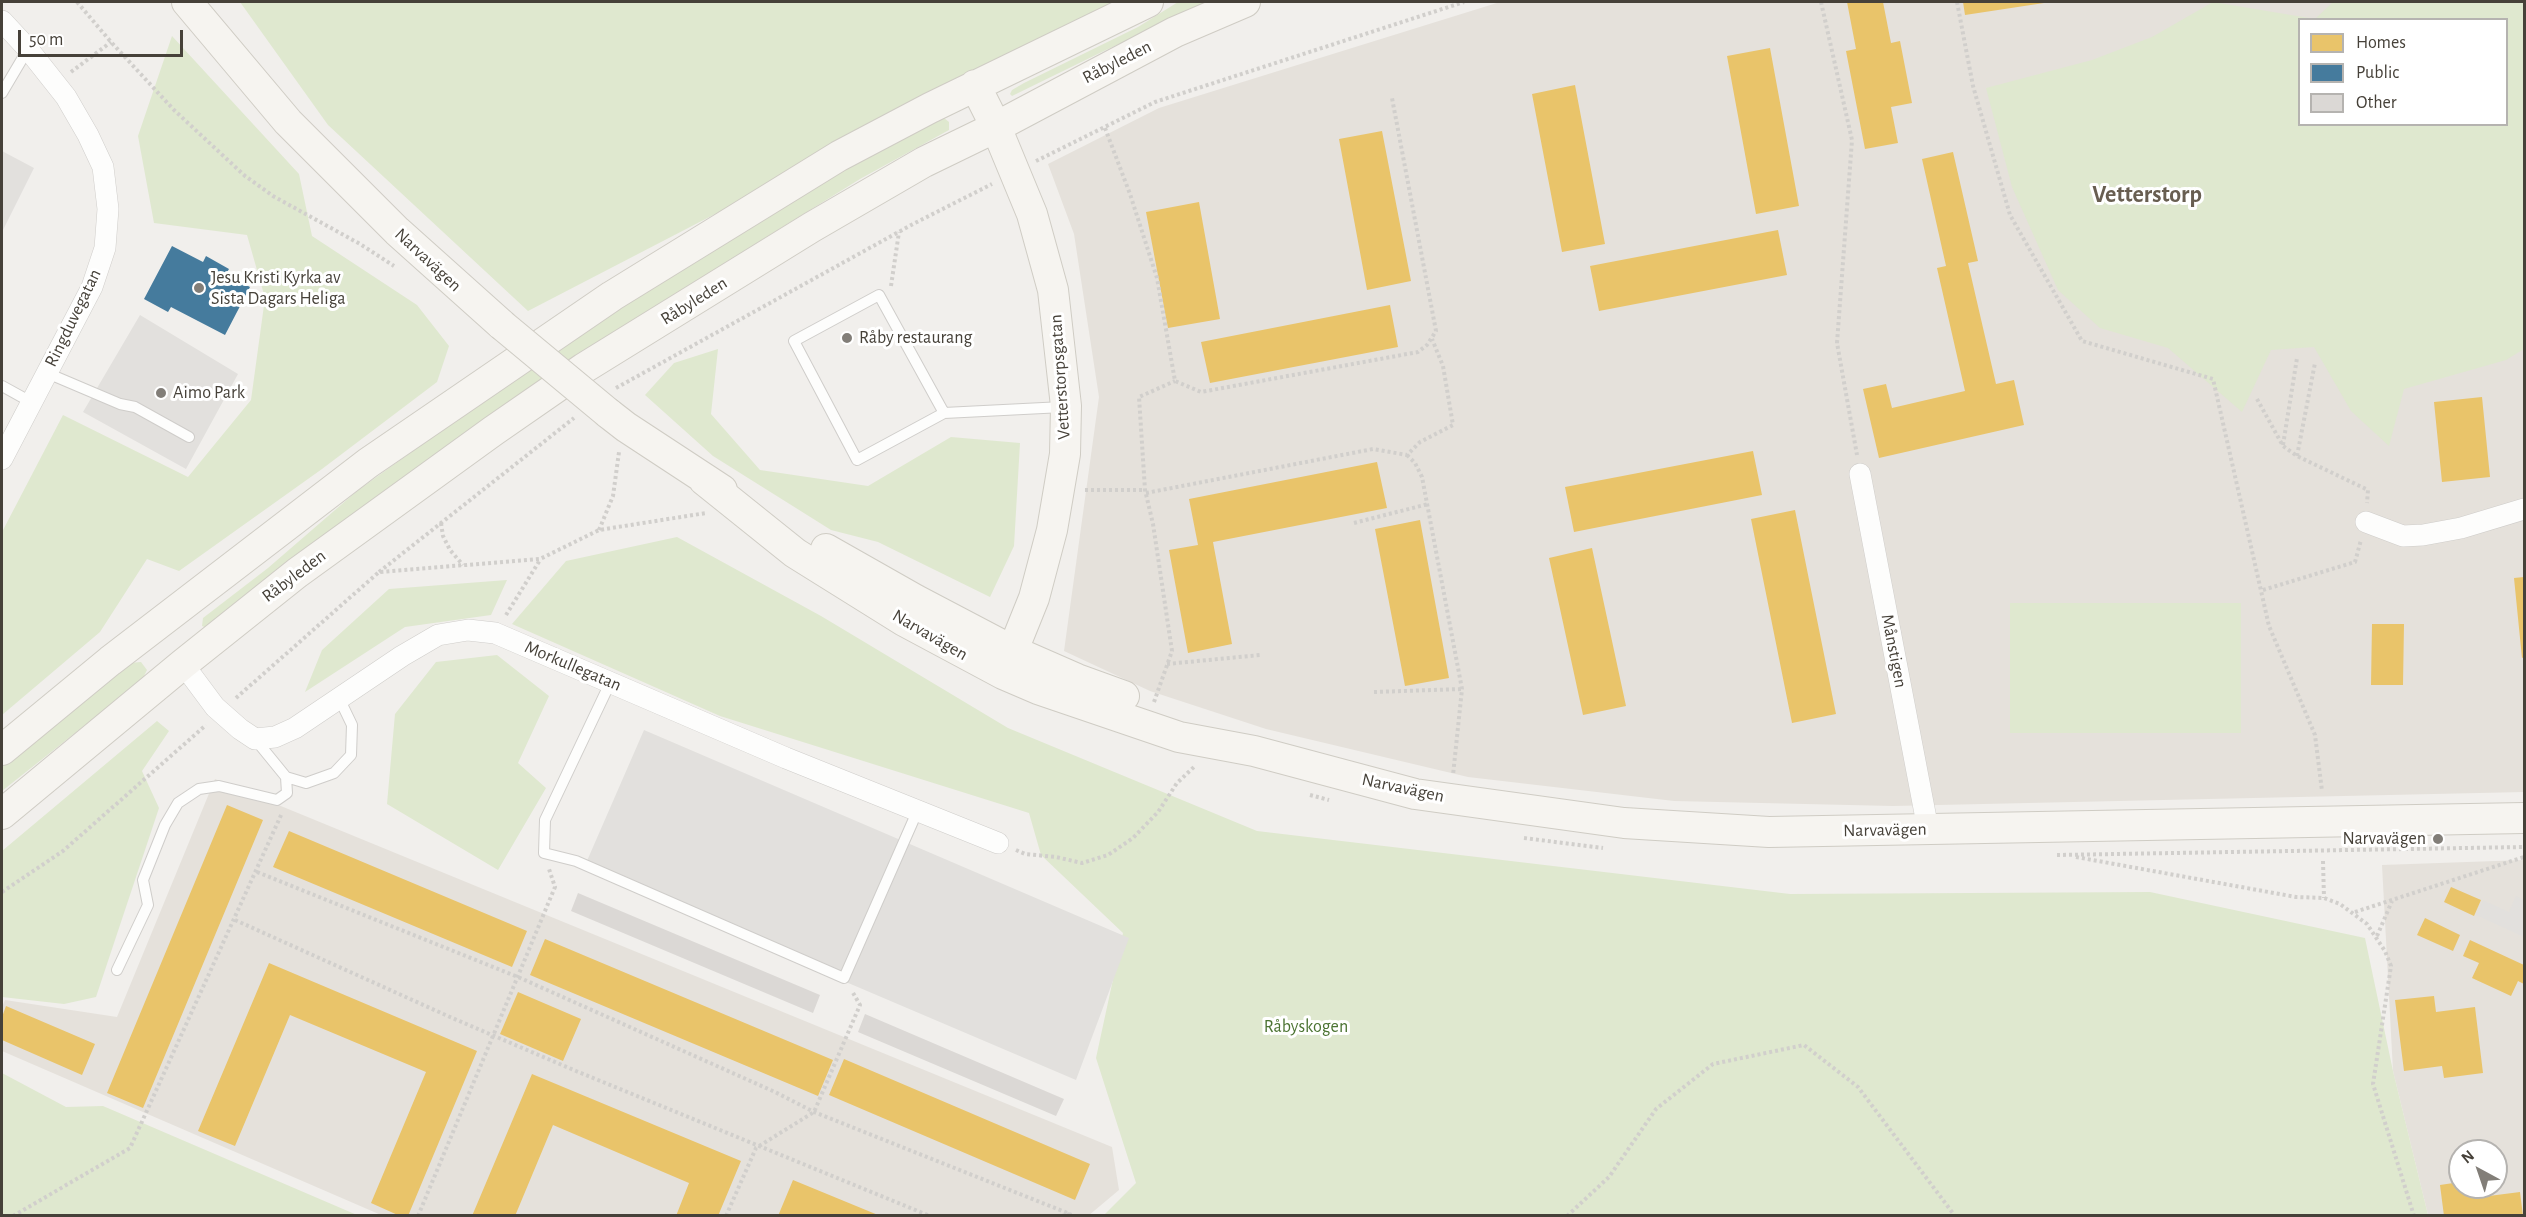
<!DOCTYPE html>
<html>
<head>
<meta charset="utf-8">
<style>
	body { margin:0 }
	#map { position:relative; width:2526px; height:1217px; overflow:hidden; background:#f1efec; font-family:"Alegreya Sans",sans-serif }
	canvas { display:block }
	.frame { position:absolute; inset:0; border:3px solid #464139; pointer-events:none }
	.legend { position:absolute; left:2298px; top:18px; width:210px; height:108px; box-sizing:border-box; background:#fff; border:2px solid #b5b3b0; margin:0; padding:8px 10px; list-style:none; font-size:18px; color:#464139 }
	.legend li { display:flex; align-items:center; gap:12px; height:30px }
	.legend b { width:30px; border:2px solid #b5b3b0 }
	.north { position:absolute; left:2448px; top:1139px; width:60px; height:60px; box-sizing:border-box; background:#fff; border:2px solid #b5b3b0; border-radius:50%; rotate:320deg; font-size:16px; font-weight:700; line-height:24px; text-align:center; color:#464139 }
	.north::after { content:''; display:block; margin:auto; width:21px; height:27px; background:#827e78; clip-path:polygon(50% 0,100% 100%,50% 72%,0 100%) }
	.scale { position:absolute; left:18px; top:30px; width:165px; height:27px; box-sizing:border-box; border:3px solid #464139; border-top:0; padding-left:8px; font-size:18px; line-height:21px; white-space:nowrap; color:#464139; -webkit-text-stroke:4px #fff; paint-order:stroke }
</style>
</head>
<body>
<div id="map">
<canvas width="2526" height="1217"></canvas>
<div class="frame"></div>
<ul class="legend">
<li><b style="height:16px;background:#e9c46a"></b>Homes</li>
<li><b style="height:16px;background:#457b9d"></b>Public</li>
<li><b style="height:16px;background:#dbd8d5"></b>Other</li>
</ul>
<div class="north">N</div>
<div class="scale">50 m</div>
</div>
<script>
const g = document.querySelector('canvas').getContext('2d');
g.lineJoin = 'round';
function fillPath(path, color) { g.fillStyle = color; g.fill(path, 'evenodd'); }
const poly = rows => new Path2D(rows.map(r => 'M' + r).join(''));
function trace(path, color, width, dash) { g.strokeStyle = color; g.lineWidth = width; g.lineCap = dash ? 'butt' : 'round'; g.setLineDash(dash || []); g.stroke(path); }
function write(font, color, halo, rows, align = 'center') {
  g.font = font + ' "Alegreya Sans",sans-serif'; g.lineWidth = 6; g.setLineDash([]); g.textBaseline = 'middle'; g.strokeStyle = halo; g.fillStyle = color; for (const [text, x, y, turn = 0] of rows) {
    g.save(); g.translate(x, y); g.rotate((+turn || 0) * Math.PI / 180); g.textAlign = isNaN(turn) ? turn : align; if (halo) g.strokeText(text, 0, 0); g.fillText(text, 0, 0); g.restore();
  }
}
fillPath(poly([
	[1500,2,2524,2,2524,792,1893,806,1674,801,1468,777,1266,729,1150,691,1064,651,1099,397,1074,234,1048,164,1159,108],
	[2300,20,2506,20,2506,124,2300,124],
	[215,779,1112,1147,1119,1190,1088,1216,381,1215,2,1051,2,1007,5,1000,117,1017],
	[2524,860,2524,1215,2428,1215,2393,1071,2382,865],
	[2460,1151,2496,1151,2496,1187,2460,1187]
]), '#e5e1db');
fillPath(poly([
	[240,2,1124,2,528,311,328,125],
	[1178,2,1212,2,1106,50,1012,96,1010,94,1012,90,1024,83,1138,27],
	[2213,2,2315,19,2333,2,2524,2,2524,349,2506,360,2404,389,2389,446,2351,411,2314,347,2271,350,2242,412,2168,348,2100,328,2058,290,2012,187,1986,88,2092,60,2152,37],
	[2300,20,2506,20,2506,124,2300,124],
	[172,36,299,174,312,236,417,305,449,346,437,382,322,469,179,571,147,559,100,632,2,715,2,532,63,415,188,477,251,400,265,298,247,235,154,223,138,136],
	[944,118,949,122,949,130,860,179,752,246,579,358,209,629,202,626,203,618,268,568,357,491,558,347,865,157,932,121],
	[718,349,711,414,760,470,868,486,951,437,1020,443,1014,546,990,597,878,542,831,530,713,456,645,395,674,363],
	[677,537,821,616,1008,728,1257,831,1790,894,2150,892,2365,938,2393,1071,2428,1215,1104,1215,1136,1183,1096,1058,1123,933,1041,855,1029,813,720,716,512,624,566,561],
	[507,580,491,615,405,627,305,692,322,650,389,589],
	[2010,603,2241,603,2241,733,2010,733],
	[497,655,549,696,518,763,546,788,498,870,387,804,395,714,436,662],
	[141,662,147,670,142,680,2,791,2,765,129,663],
	[157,721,169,731,142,771,159,808,96,997,64,1004,2,997,2,851],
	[2,1073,66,1107,103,1106,357,1215,2,1215]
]), '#dfe8cf');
fillPath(poly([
	[2,151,34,168,2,232],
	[140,315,238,374,186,469,83,412],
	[644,730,1129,938,1076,1080,583,870],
	[2516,896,2524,900,2524,937,2476,915,2483,900,2509,912]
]), '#e2e0dd');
fillPath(poly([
	[1847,2,1883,2,1891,43,1900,41,1912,103,1891,107,1898,143,1865,149,1846,51,1856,49],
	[1963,2,2044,2,2044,3,1965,15],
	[1770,48,1799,206,1756,214,1727,56],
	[1575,85,1605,244,1562,252,1532,94],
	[1382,131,1411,281,1367,290,1339,139],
	[1953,152,1978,261,1968,263,1996,384,2014,380,2024,425,1879,458,1863,389,1886,384,1892,408,1965,391,1937,268,1946,266,1922,159],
	[1199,202,1220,319,1168,328,1146,212],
	[1778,230,1787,275,1599,311,1590,266],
	[1390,305,1398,347,1210,383,1201,342],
	[2482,397,2490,477,2442,482,2434,402],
	[1753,451,1762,495,1574,532,1565,487],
	[1377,462,1387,508,1213,542,1232,644,1188,653,1169,550,1198,545,1189,499],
	[1795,510,1836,714,1792,723,1751,519],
	[1420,520,1449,678,1405,686,1375,529],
	[1592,548,1626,706,1583,715,1549,558],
	[2524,577,2524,657,2522,658,2514,578],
	[2372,624,2404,624,2403,685,2371,685],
	[227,805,263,820,143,1108,107,1093],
	[289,831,527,931,512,967,273,867],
	[2451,887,2481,900,2474,916,2444,902],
	[2425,918,2460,935,2453,951,2417,935],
	[545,939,833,1060,818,1096,530,975],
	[2470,940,2524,965,2524,984,2518,981,2511,996,2472,978,2479,963,2463,956],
	[269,963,477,1051,408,1216,400,1216,371,1203,426,1072,290,1015,235,1146,198,1131],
	[518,992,581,1019,563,1061,500,1034],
	[2434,996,2436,1012,2475,1007,2483,1073,2444,1078,2442,1066,2404,1071,2395,1000],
	[6,1006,95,1044,82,1075,2,1040,2,1017],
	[844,1059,1090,1164,1075,1200,829,1095],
	[532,1074,741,1161,718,1216,676,1216,689,1183,553,1125,515,1216,472,1216],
	[793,1180,878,1215,878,1216,778,1216],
	[2460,1182,2460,1187,2480,1187,2481,1197,2520,1192,2523,1216,2444,1216,2440,1185]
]), '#e9c46a');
fillPath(poly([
	[172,246,203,262,206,256,229,269,226,274,250,287,225,335,171,307,168,312,144,299]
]), '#457b9d');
fillPath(poly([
	[578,893,820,995,813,1013,571,911],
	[865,1014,1064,1099,1056,1116,858,1032]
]), '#dbd8d5');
const lane = poly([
	[2,93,28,49],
	[47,373,120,404,135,407,189,437],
	[2,386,31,402],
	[944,413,857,460,794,341,879,295,944,413,1063,407],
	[611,681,545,820,544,853,576,861,844,978,917,812],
	[255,739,286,777,306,783,334,773,351,755,352,725,339,698],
	[117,970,148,905,143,880,165,825,178,803,199,789,219,786,277,800,287,793,286,777]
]);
const street = poly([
	[2,21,28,49,66,97,88,135,103,167,108,209,105,248,92,287,2,459],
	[1860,474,1928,829],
	[2366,522,2403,536,2423,535,2461,528,2524,509],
	[183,664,215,707,240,729,255,739,275,737,295,728,402,656,438,635,468,630,495,633,786,758,998,843]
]);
const secondary = poly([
	[187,2,288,122,397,231,502,325],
	[975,85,996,127,1032,214,1053,290,1066,406,1065,454,1052,530,1034,598,1005,670],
	[608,413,626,427,722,490],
	[704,480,795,553,904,621,1003,674,1038,689,1179,737,1254,751,1415,794,1624,823,1769,832,2524,818],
	[826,549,916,600,1013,651,1077,679,1124,696],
	[2,750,110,661,368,463,612,296,839,156,930,108,1148,2],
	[2,814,183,664,297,573,493,431,584,368,812,227,924,162,996,127,1175,32,1245,2]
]);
trace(lane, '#cfcdca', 12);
trace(street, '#cfcdca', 22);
trace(secondary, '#cfccc4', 32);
trace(poly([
	[77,2,111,42,174,110,245,176,273,196,360,244,394,266],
	[1821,2,1852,140,1837,343,1857,455],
	[1957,2,1973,86,2010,215,2082,341,2213,379,2269,626,2315,735,2322,791],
	[71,72,111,42],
	[1105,128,1130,194,1157,278,1175,381,1201,392,1418,352,1427,345,1436,331,1392,98],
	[1036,161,1155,102,1464,2],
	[891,286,899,232],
	[616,388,913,224,992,184],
	[2257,399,2283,446,2297,456,2368,490,2367,503],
	[2283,445,2297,358],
	[1407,455,1415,463,1422,477,1462,689,1453,775],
	[2297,456,2315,363],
	[1085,490,1145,490],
	[1146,493,1373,449,1407,455,1420,442,1453,425,1443,366,1432,339],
	[441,523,443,536,450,550,463,565],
	[1354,523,1428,504],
	[599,530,613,496,619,452],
	[379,572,574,418],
	[2263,590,2355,562,2361,540],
	[506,615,540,560],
	[1167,664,1260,655],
	[1374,692,1462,689],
	[236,698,379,572,540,559,599,530,706,513],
	[1154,702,1172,651,1153,524,1145,490,1139,397,1175,381],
	[1310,795,1329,800],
	[1524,838,1603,848],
	[1016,850,1025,854,1056,857,1082,863,1108,855,1133,838,1158,812,1177,783,1195,766],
	[2057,855,2524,847],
	[2076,857,2296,897,2324,898,2340,904,2367,924,2385,951,2391,966,2373,1084,2414,1216],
	[2323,861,2324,898],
	[257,872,518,977,775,1092,814,1112,1070,1214,1062,1216],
	[2,892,63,851,206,725],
	[2355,912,2524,857],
	[235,920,450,1017,576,1071,930,1216],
	[2377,936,2392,901],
	[13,1216,130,1148,282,813],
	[418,1216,555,887,549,869],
	[726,1216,756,1148,814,1112,860,1005,852,991],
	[1567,1216,1609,1177,1656,1109,1713,1064,1804,1045,1858,1087,1955,1216]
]), '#d1cfcc', 4, [3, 3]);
trace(lane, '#fdfdfc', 10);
trace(street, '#fdfdfc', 21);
trace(secondary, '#f6f4f0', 30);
const secondaryBridge = poly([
	[502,325,608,413]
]);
trace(secondaryBridge, '#cfccc4', 32, []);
trace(secondaryBridge, '#f6f4f0', 30);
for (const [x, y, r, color] of [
	[199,288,6,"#827e78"],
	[847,338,6,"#827e78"],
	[161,393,6,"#827e78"],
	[2438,839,6,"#827e78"]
]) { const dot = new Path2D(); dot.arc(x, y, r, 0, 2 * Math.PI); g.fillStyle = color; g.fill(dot); trace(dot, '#fff', 2); }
write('18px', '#464139', '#fff', [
	["Råbyleden",1117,62,-27],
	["Narvavägen",428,260,43],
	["Råbyleden",694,301,-32],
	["Ringduvegatan",73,318,-64],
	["Vetterstorpsgatan",1060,377,-94],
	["Råbyleden",294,576,-37],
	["Narvavägen",930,635,30],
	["Månstigen",1894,651,79],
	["Morkullegatan",573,666,23],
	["Narvavägen",1403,788,12],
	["Narvavägen",1885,830,-1]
]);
write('18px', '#464139', '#fff', [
	["Jesu Kristi Kyrka av",211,278],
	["Sista Dagars Heliga",211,299],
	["Råby restaurang",859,338],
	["Aimo Park",173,393],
	["Narvavägen",2426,839,"right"]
], 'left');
write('18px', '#4b7332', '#fff', [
	["Råbyskogen",1306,1027]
]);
write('bold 24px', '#685e51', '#fff', [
	["Vetterstorp",2147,195]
]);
</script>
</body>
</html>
